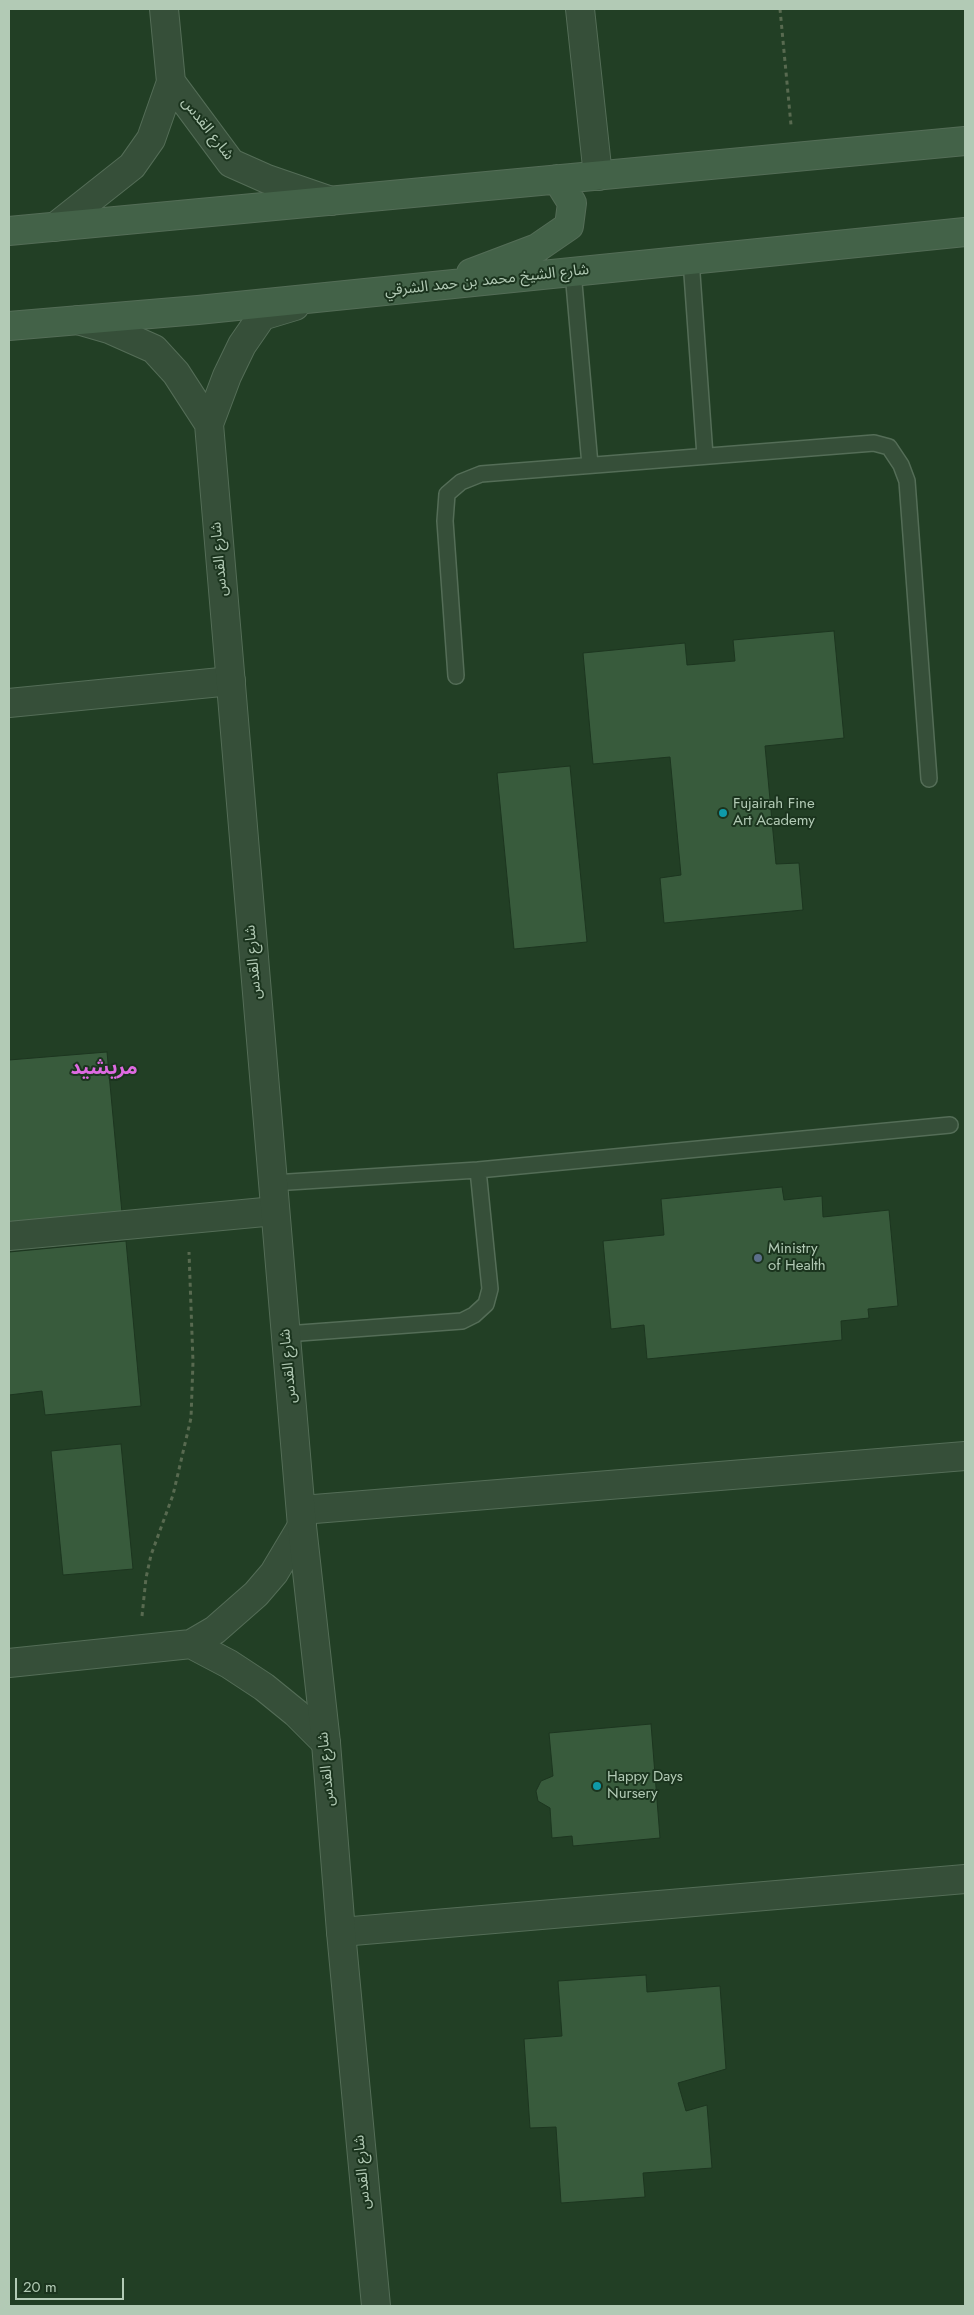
<!DOCTYPE html>
<html>
<head>
<meta charset="utf-8">
<style>
	body { margin:0 }
	#map { position:relative; width:974px; height:2315px; overflow:hidden; background:#223f25; font-family:Jost,sans-serif }
	canvas { display:block }
	.frame { position:absolute; inset:0; border:10px solid #b2cab5; pointer-events:none }
	.scale { position:absolute; left:15px; top:2278px; width:109px; height:22px; box-sizing:border-box; border:2px solid #b2cab5; border-top:0; padding-left:6px; font-size:15px; line-height:18px; white-space:nowrap; color:#b2cab5; -webkit-text-stroke:4px #1b341e; paint-order:stroke }
</style>
</head>
<body>
<div id="map">
<canvas width="974" height="2315"></canvas>
<div class="frame"></div>
<div class="scale">20 m</div>
</div>
<script>
const g = document.querySelector('canvas').getContext('2d');
g.lineJoin = 'round';
function fillPath(path, color) { g.fillStyle = color; g.fill(path, 'evenodd'); }
const poly = rows => new Path2D(rows.map(r => 'M' + r).join(''));
function trace(path, color, width, dash) { g.strokeStyle = color; g.lineWidth = width; g.lineCap = dash ? 'butt' : 'round'; g.setLineDash(dash || []); g.stroke(path); }
function write(font, color, halo, rows, align = 'center') {
  g.font = font + ' Jost,"Noto Sans Arabic",sans-serif'; g.lineWidth = 4; g.setLineDash([]); g.textBaseline = 'middle'; g.strokeStyle = halo; g.fillStyle = color; for (const [text, x, y, turn = 0] of rows) {
    g.save(); g.translate(x, y); g.rotate((+turn || 0) * Math.PI / 180); g.textAlign = isNaN(turn) ? turn : align; if (halo) g.strokeText(text, 0, 0); g.fillText(text, 0, 0); g.restore();
  }
}
const building = poly([
	[834,631,844,738,765,746,776,864,799,863,803,910,664,923,660,878,681,875,670,757,593,764,583,653,685,643,687,665,735,661,733,640,834,631],
	[570,766,587,942,514,949,497,773,570,766],
	[107,1052,122,1213,9,1226,9,1060,107,1052],
	[782,1187,784,1200,822,1196,823,1217,889,1210,898,1306,868,1309,869,1318,841,1321,842,1340,647,1359,644,1325,611,1329,603,1241,664,1235,661,1199,782,1187],
	[126,1241,141,1406,45,1415,42,1391,9,1395,9,1252,126,1241],
	[121,1444,133,1569,63,1575,51,1451,121,1444],
	[651,1724,660,1838,573,1846,572,1836,552,1838,550,1808,538,1801,536,1791,541,1781,553,1776,549,1733,651,1724],
	[646,1975,647,1992,720,1986,726,2069,678,2083,686,2111,707,2105,712,2168,643,2173,645,2197,561,2203,556,2127,530,2128,524,2039,562,2036,558,1981,646,1975]
]);
fillPath(building, '#385b3c');
trace(building, '#1d3620', 1);
const service = poly([
	[691,260,705,456],
	[573,272,590,465],
	[456,676,445,521,447,494,461,482,481,474,874,443,889,447,901,465,907,481,929,779],
	[273,1183,478,1170,950,1125],
	[286,1334,462,1321,474,1315,486,1304,490,1289,478,1170]
]);
const minor = poly([
	[580,9,598,176],
	[9,703,231,681],
	[9,1236,275,1211],
	[302,1510,965,1456],
	[191,1644,229,1664,264,1687,296,1713,326,1743],
	[9,1663,191,1644,215,1630,256,1594,274,1573,302,1526],
	[341,1932,965,1879]
]);
const tertiary = poly([
	[171,82,231,163,267,179,331,201],
	[55,227,132,166,151,139,171,82,164,9],
	[295,306,262,316,242,345,227,376,209,424,302,1526,326,1743,341,1932,376,2306],
	[78,320,109,329,154,349,176,373,209,424]
]);
const secondary = poly([
	[9,231,965,141],
	[471,273,537,248,569,226,572,203,557,179],
	[9,326,198,310,965,232]
]);
trace(service, '#546d57', 18);
trace(minor, '#546d57', 30);
trace(tertiary, '#546d57', 30);
trace(secondary, '#546d57', 30);
trace(poly([
	[780,9,791,125],
	[142,1616,146,1578,151,1555,173,1495,191,1418,193,1362,189,1252]
]), '#586a50', 3, [4, 4]);
trace(service, '#364f39', 15);
trace(minor, '#364f39', 28);
trace(tertiary, '#364f39', 28);
trace(secondary, '#436248', 28);
for (const [x, y, r, color] of [
	[723,813,5,"#0f9aa8"],
	[758,1258,5,"#5c6f8a"],
	[597,1786,5,"#0f9aa8"]
]) { const dot = new Path2D(); dot.arc(x, y, r, 0, 2 * Math.PI); g.fillStyle = color; g.fill(dot); trace(dot, '#1b341e', 2); }
write('15px', '#b2cab5', '#1b341e', [
	["شارع القدس",207,129,52],
	["شارع الشيخ محمد بن حمد الشرقي",487,281,-6],
	["شارع القدس",220,559,-95],
	["شارع القدس",254,962,-95],
	["شارع القدس",289,1366,-95],
	["شارع القدس",327,1769,-95],
	["شارع القدس",363,2172,-95]
]);
write('15px', '#b2cab5', '#1b341e', [
	["Fujairah Fine",733,804],
	["Art Academy",733,821],
	["Ministry",768,1249],
	["of Health",768,1266],
	["Happy Days",607,1777],
	["Nursery",607,1794]
], 'left');
write('bold 20px', '#de6ae1', '#1b341e', [
	["مريشيد",104,1069]
]);
</script>
</body>
</html>
